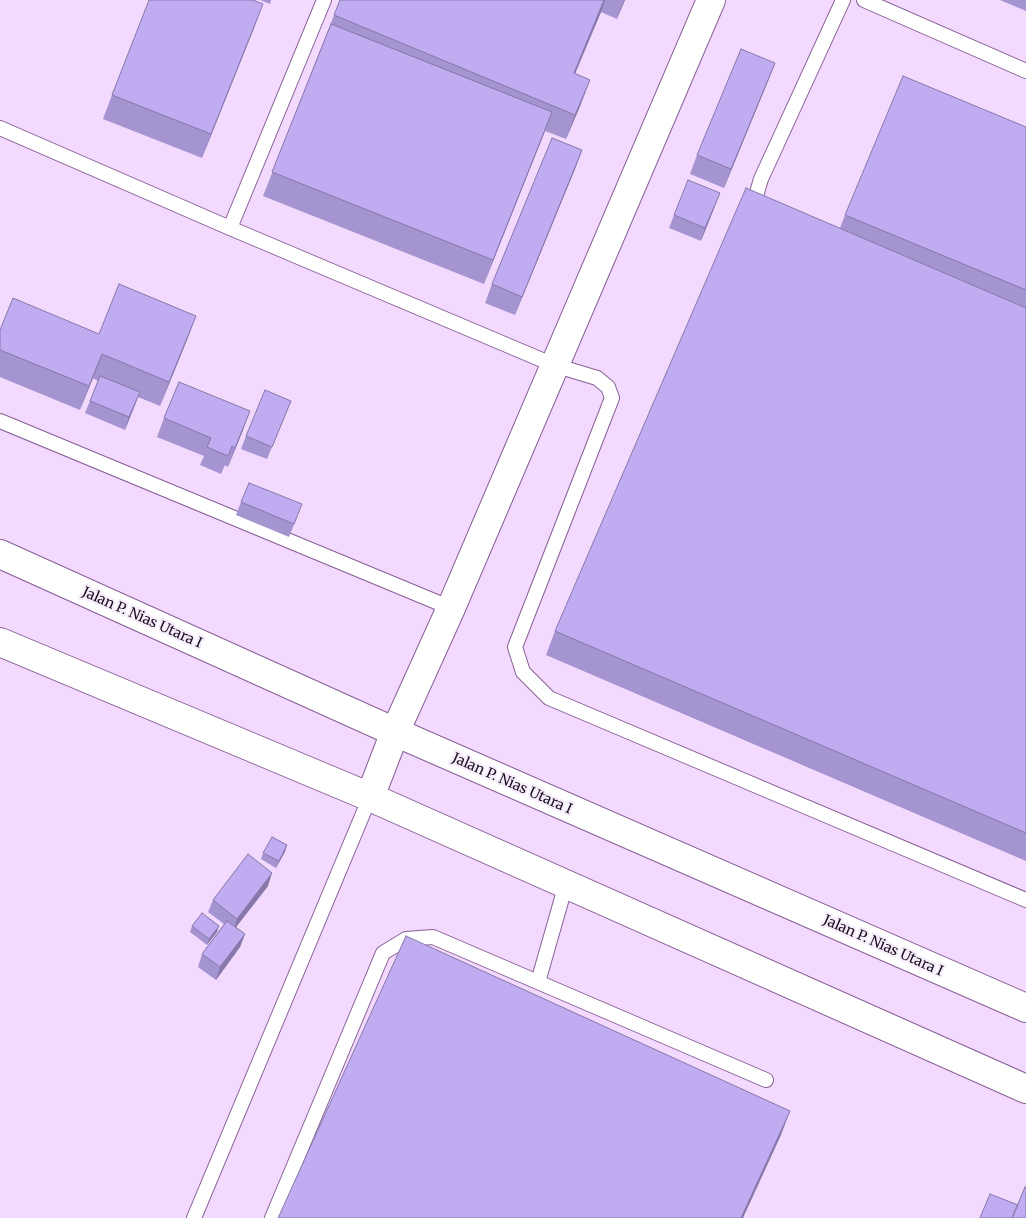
<!DOCTYPE html>
<html>
<head>
<meta charset="utf-8">
<style>
	body { margin:0 }
	canvas { display:block; background:#f3d9fd }
</style>
</head>
<body>
<canvas width="1026" height="1218"></canvas>
<script>
const g = document.querySelector('canvas').getContext('2d');
g.lineJoin = 'round';
const poly = rows => new Path2D(rows.map(r => 'M' + r).join(''));
function trace(path, color, width, dash) { g.strokeStyle = color; g.lineWidth = width; g.lineCap = dash ? 'butt' : 'round'; g.setLineDash(dash || []); g.stroke(path); }
function fillPath(path, color) { g.fillStyle = color; g.fill(path, 'evenodd'); }
function write(font, color, halo, rows, align = 'center') {
  g.font = font + ' Merriweather,serif'; g.lineWidth = 4.5; g.setLineDash([]); g.textBaseline = 'middle'; g.strokeStyle = halo; g.fillStyle = color; for (const [text, x, y, turn = 0] of rows) {
    g.save(); g.translate(x, y); g.rotate((+turn || 0) * Math.PI / 180); g.textAlign = isNaN(turn) ? turn : align; if (halo) g.strokeText(text, 0, 0); g.fillText(text, 0, 0); g.restore();
  }
}
const lane = poly([
	[864,0,1026,71],
	[0,128,230,228,554,365,597,378,608,387,612,398,515,647,523,672,549,698,1026,900],
	[755,210,755,199,761,179,843,0],
	[230,228,324,0],
	[0,421,451,608],
	[538,982,566,884],
	[194,1218,370,797],
	[272,1218,383,953,406,939,433,937,766,1080]
]);
const street = poly([
	[0,554,395,732,1026,1008],
	[0,642,370,797,1026,1089],
	[370,797,395,732,451,608,711,0]
]);
trace(lane, '#876096', 16);
trace(street, '#876096', 30);
trace(lane, '#fff', 14);
trace(street, '#fff', 28);
fillPath(poly([
	[260,0,271,0,270,4],
	[340,0,625,0,617,19,601,12,575,74,581,104,566,139,545,131,484,284,263,196],
	[1000,0,1026,0,1026,11],
	[254,28,202,158,103,119,112,95],
	[775,63,768,81,724,188,690,174,697,155],
	[1026,127,1026,861,546,655,555,631,840,228,845,215],
	[582,150,575,169,515,315,485,303,492,284],
	[715,206,701,241,669,228,674,215],
	[0,330,99,334,187,340,160,406,138,397,125,430,85,413,98,381,93,378,80,410,0,377],
	[291,401,267,459,241,449,246,436],
	[164,418,243,430,228,467,225,465,221,474,200,465,204,456,157,437],
	[241,502,297,517,289,537,236,515],
	[287,845,276,868,261,859,263,853],
	[268,886,236,927,245,934,240,947,216,980,198,967,202,954,224,924,208,912,213,900],
	[192,926,217,932,207,945,190,932]
]), '#a494cf');
fillPath(poly([
	[604,0,605,0,601,12,565,97,574,73],
	[624,0,625,0,617,19],
	[263,4,254,28,202,158,211,134],
	[775,63,768,81,724,188,731,169],
	[590,80,581,104,566,139,575,115],
	[552,112,543,136,484,284,493,260],
	[582,150,575,169,515,315,522,297],
	[720,193,715,206,701,241,705,228],
	[196,316,187,340,160,406,169,382],
	[102,354,93,378,80,410,89,386],
	[140,392,135,405,125,430,129,417],
	[250,411,243,430,228,467,235,448],
	[287,845,285,852,276,868,279,861],
	[272,873,268,886,233,931,237,919],
	[219,926,217,932,207,945,209,939],
	[245,934,240,947,216,980,220,967],
	[790,1111,781,1135,743,1218,741,1218]
]), '#8678a9');
const building = poly([
	[149,0,253,0,263,4,211,134,112,95,149,0],
	[340,0,604,0,574,73,590,80,575,115,334,15,340,0],
	[331,24,552,112,493,260,272,172,331,24],
	[741,49,775,63,731,169,697,155,741,49],
	[903,76,1026,127,1026,290,845,215,903,76],
	[552,138,582,150,522,297,492,284,552,138],
	[688,180,720,193,705,228,674,215,688,180],
	[746,188,1026,308,1026,833,555,631,746,188],
	[119,284,196,316,169,382,102,354,89,386,0,350,0,330,13,298,99,334,119,284],
	[100,376,140,392,129,417,90,401,100,376],
	[179,382,250,411,235,448,232,446,228,456,207,447,211,438,164,418,179,382],
	[265,390,291,401,272,447,246,436,265,390],
	[249,483,302,504,294,524,241,502,249,483],
	[272,837,287,845,279,861,263,853,272,837],
	[248,854,272,873,237,919,213,900,248,854],
	[202,913,219,926,209,939,192,926,202,913],
	[227,921,245,934,220,967,202,954,227,921],
	[406,936,790,1111,741,1218,278,1218,406,936],
	[1025,1187,1026,1187,1026,1218,1012,1218,1025,1187],
	[990,1194,1018,1205,1012,1218,980,1218,990,1194]
]);
fillPath(building, '#bfacf1');
trace(building, '#8678a9', 1);
write('14px', '#1d0d22', '#f6eefa', [
	["Jalan P. Nias Utara I",142,618,24],
	["Jalan P. Nias Utara I",512,784,24],
	["Jalan P. Nias Utara I",883,946,24]
]);
</script>
</body>
</html>
